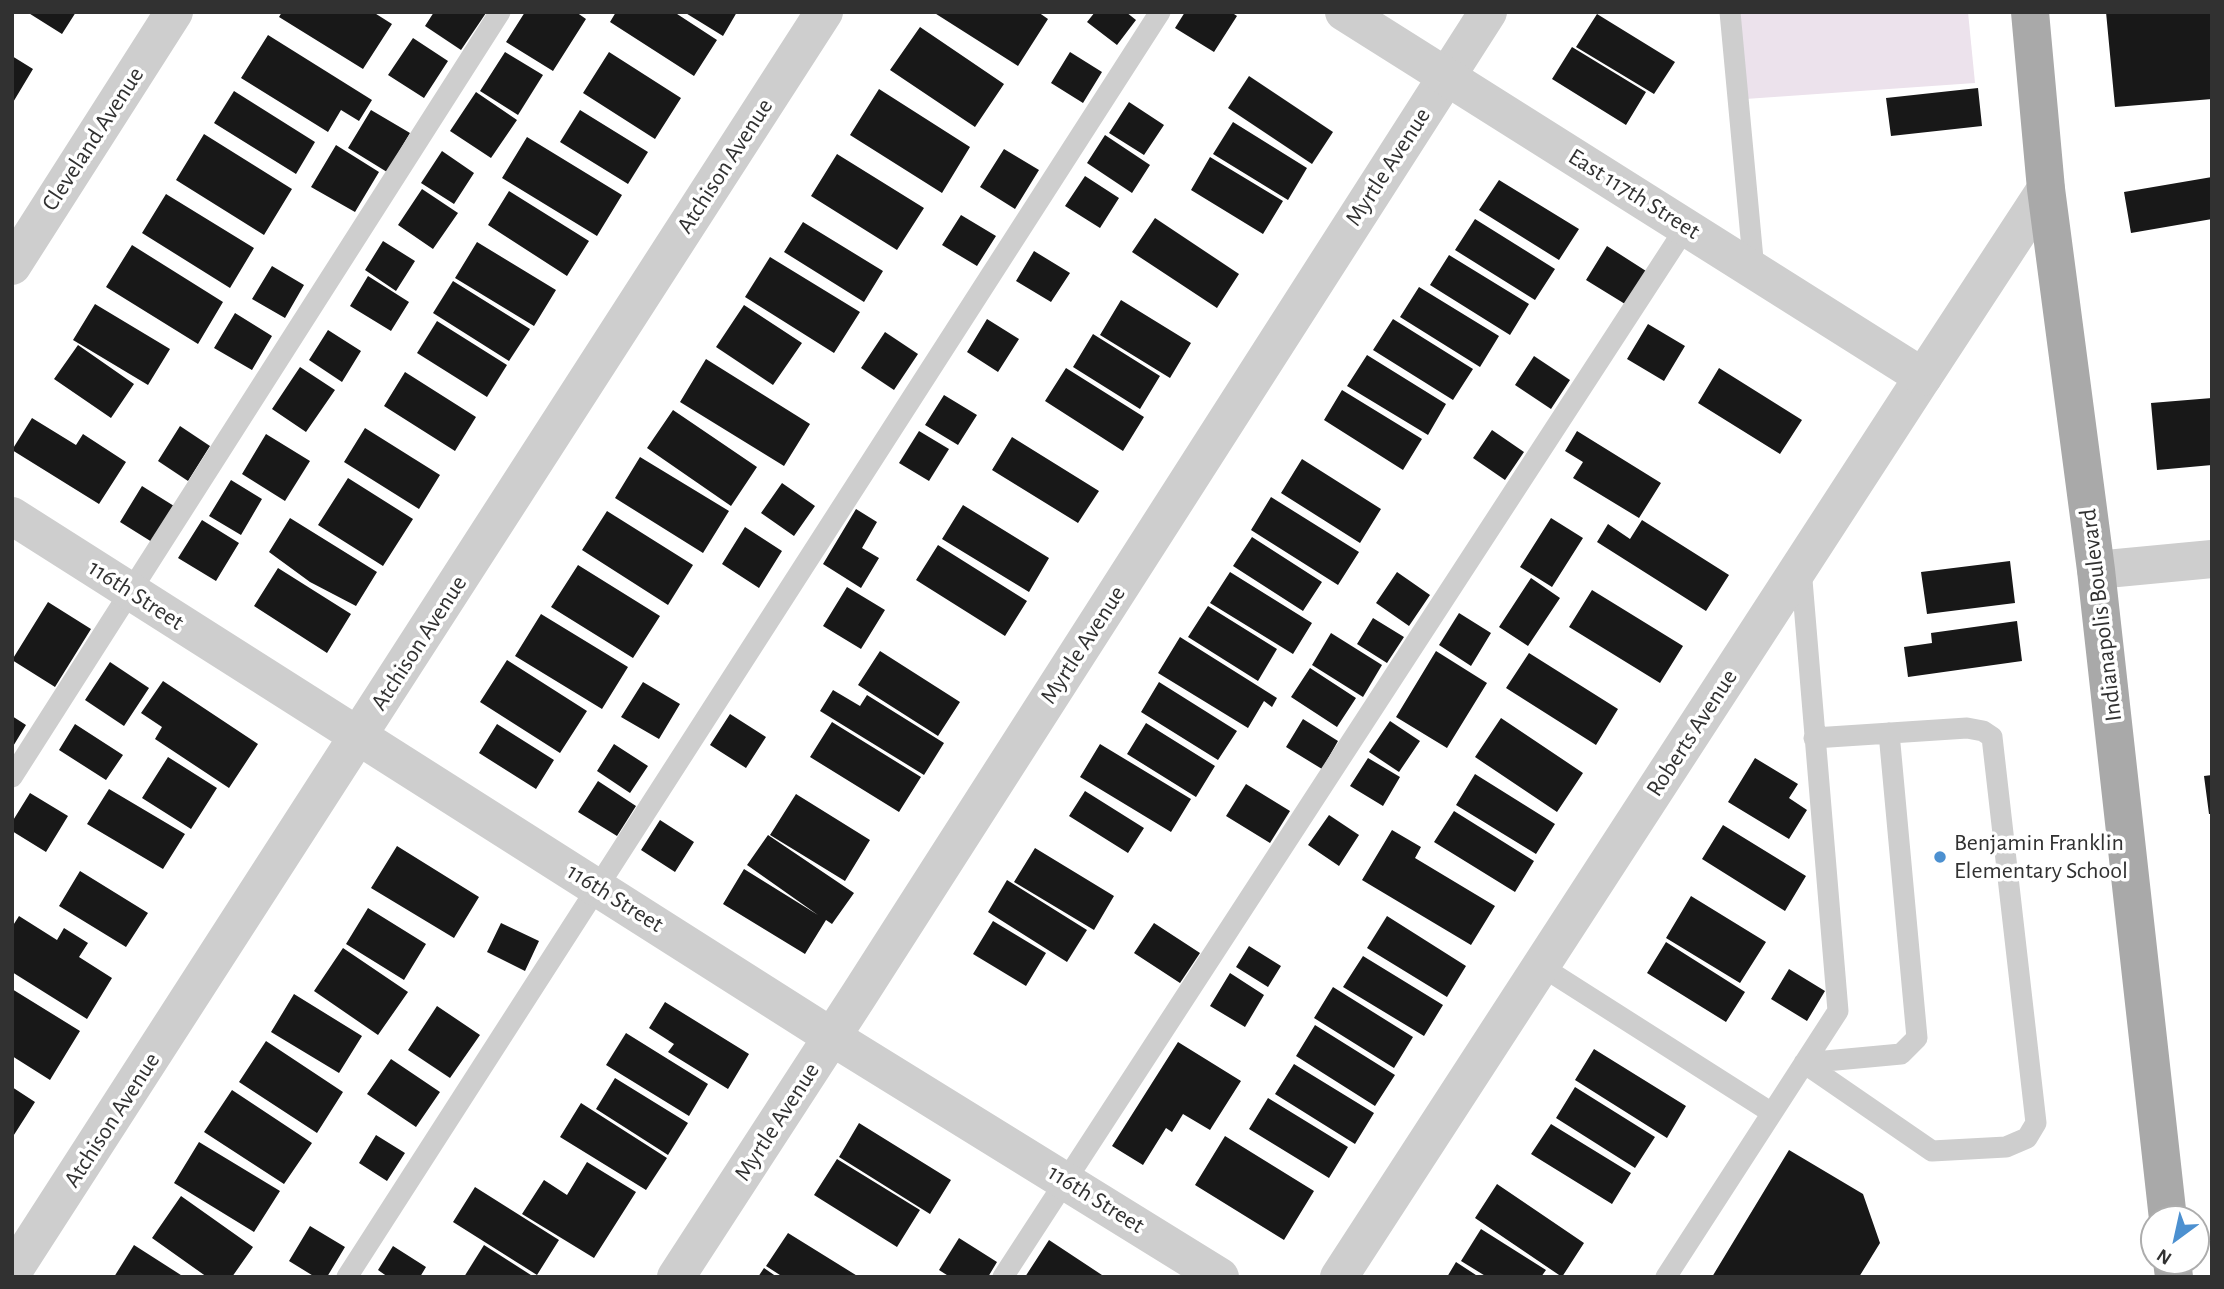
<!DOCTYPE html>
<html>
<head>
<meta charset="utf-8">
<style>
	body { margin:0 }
	#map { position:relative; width:2224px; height:1289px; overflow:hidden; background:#fff; font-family:"Alegreya Sans",sans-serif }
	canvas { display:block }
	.frame { position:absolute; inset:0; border:14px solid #313131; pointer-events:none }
	.north { position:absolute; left:2140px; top:1205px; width:70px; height:70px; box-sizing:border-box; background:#fff; border:2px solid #adadad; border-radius:50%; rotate:213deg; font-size:19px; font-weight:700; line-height:28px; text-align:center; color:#313131 }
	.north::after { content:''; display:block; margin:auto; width:24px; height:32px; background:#4c90d0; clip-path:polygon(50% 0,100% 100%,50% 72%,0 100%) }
</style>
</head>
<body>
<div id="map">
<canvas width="2224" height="1289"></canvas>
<div class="frame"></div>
<div class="north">N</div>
</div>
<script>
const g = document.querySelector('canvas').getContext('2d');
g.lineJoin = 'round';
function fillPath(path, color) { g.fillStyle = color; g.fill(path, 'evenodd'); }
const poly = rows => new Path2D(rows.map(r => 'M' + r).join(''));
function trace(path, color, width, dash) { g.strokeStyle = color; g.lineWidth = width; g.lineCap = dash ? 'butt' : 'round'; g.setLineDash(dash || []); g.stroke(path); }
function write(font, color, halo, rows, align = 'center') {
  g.font = font + ' "Alegreya Sans",sans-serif'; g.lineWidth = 7; g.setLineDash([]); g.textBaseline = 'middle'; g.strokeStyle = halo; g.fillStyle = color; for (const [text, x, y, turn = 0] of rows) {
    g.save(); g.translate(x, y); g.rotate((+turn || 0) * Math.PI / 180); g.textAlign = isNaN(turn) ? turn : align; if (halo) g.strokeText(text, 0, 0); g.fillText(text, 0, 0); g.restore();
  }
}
fillPath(poly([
	[1722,12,1968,12,1975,83,1731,100]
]), '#ece2ec');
fillPath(poly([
	[27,12,76,12,62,34],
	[282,12,373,12,392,24,363,69,279,17],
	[434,12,484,12,486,13,461,50,425,26],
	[525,12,576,12,586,19,553,71,506,42],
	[616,12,674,12,717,40,694,76,610,22],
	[684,12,737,12,723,36],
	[933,12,1038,12,1048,19,1018,66],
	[1095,12,1126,12,1136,20,1117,45,1087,22],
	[1185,12,1231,12,1237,16,1214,52,1175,28],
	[2106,12,2212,12,2212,99,2115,107],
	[1597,14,1675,62,1654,94,1576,47],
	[920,27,1004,84,975,127,890,70],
	[268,35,372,100,359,121,341,110,328,132,241,78],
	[413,38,448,61,424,98,388,75],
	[1572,47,1646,92,1626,125,1552,79],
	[505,52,543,75,518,115,480,91],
	[609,52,681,98,655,139,583,93],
	[1070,52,1102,72,1083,103,1051,83],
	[12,56,33,69,12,104],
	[1249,76,1333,132,1312,164,1228,108],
	[1978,88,1982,126,1891,136,1886,98],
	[879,89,970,147,942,193,850,135],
	[234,91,315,142,296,174,214,123],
	[476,92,517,120,491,158,450,131],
	[1129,102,1164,125,1144,155,1109,133],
	[371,110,410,133,387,172,348,148],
	[580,110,648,152,628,184,560,142],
	[1233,122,1307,168,1288,200,1213,154],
	[204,134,292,189,264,235,176,180],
	[1105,135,1150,165,1132,193,1087,163],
	[527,137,622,195,597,236,502,178],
	[336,145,379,172,355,212,311,187],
	[1004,149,1039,170,1015,209,980,187],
	[442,151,474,173,454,204,421,183],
	[837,154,924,208,897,250,811,196],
	[1210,157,1283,201,1263,234,1191,190],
	[1085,176,1119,198,1100,228,1065,206],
	[2212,177,2212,219,2131,233,2124,192],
	[1499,180,1579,229,1559,260,1479,210],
	[422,189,458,213,433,249,398,225],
	[509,191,589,241,567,276,488,225],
	[166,194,254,248,230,288,142,233],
	[961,215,996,236,977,266,942,245],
	[1155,218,1239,274,1217,308,1132,252],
	[1475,219,1555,269,1535,300,1455,250],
	[803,222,883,271,864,302,784,252],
	[383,241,415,261,396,291,365,270],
	[477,242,556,290,534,326,455,278],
	[132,245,223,302,198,344,106,287],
	[1607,246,1646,271,1625,304,1586,280],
	[1034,251,1070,273,1051,302,1016,281],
	[1449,255,1529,304,1510,335,1430,285],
	[770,257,860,312,834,353,745,297],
	[272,266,304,285,285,318,252,299],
	[368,276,409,302,391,331,350,306],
	[453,281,530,329,509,361,433,313],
	[1419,287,1499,336,1480,367,1400,317],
	[1121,300,1191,343,1170,378,1100,335],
	[95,304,170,349,148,385,73,340],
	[744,305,802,343,773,385,716,347],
	[235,313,272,336,252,370,214,348],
	[987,319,1019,339,998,372,967,352],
	[1393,319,1473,369,1453,400,1373,350],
	[437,321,507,365,487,397,417,353],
	[1648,324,1685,346,1664,381,1627,359],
	[328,330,361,351,342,382,309,360],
	[885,332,918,354,894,390,861,368],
	[1093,334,1160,376,1140,409,1073,367],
	[78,345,134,384,111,418,54,379],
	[1367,355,1446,404,1428,435,1347,386],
	[1534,356,1570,380,1551,409,1515,385],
	[706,359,810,424,784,466,680,402],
	[300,367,335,390,306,432,272,409],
	[1066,368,1144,417,1123,451,1045,401],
	[1719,368,1802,420,1780,454,1698,403],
	[405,372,476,417,455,451,384,406],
	[1342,390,1422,439,1403,470,1324,420],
	[944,395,977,415,958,445,925,425],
	[2212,398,2212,465,2157,470,2151,403],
	[673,410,757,467,731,506,647,448],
	[32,418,76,445,83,434,126,462,99,504,12,450],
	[180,426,210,446,188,481,158,461],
	[365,428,440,475,419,509,344,462],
	[1492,430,1524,452,1505,480,1473,458],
	[919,431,949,449,929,481,899,463],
	[1577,431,1661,483,1639,518,1573,478,1583,462,1565,451],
	[266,434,310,461,285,501,242,474],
	[1012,437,1099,491,1078,523,992,470],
	[640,457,729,511,703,553,615,498],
	[1302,459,1381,509,1360,543,1281,493],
	[348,478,413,519,383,566,318,525],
	[231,480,262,499,241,535,209,516],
	[782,483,815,506,794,536,761,513],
	[142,486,174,506,152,542,120,522],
	[1271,497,1359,552,1338,585,1251,530],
	[963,505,1049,558,1029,592,942,539],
	[856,509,877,522,862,548,879,558,861,588,823,564],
	[607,511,693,565,668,605,582,550],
	[290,518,377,572,356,606,310,582,269,552],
	[1551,518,1583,538,1552,587,1520,567],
	[202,520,239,543,216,581,178,558],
	[1642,520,1729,575,1706,611,1597,542,1608,524,1630,539],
	[745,527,782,551,759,588,722,564],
	[1252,537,1322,582,1303,611,1233,566],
	[938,545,1027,601,1005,636,916,580],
	[2010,561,2015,603,1927,614,1921,572],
	[578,565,660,616,633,658,551,607],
	[278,568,351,614,327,653,254,606],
	[1230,572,1312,623,1293,654,1210,603],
	[1397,572,1430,595,1409,626,1376,603],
	[1531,578,1560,598,1528,646,1499,627],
	[847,587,885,610,861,649,823,626],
	[1592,590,1683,646,1660,683,1569,627],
	[48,602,91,629,55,687,12,660],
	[1208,606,1277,649,1258,681,1188,637],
	[1459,613,1491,633,1471,666,1439,645],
	[541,614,628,667,602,709,515,656],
	[1373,618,1404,637,1387,663,1357,644],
	[2017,621,2022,661,1908,677,1904,647,1932,643,1931,633],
	[1331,633,1382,665,1363,697,1312,665],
	[1180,637,1277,698,1272,707,1264,701,1248,728,1158,673],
	[880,651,960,702,938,736,858,685],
	[1436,651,1487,683,1447,748,1396,717],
	[1529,653,1618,709,1596,745,1506,688],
	[507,660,587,711,560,753,480,702],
	[110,662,149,688,124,726,85,700],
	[1310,668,1356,698,1337,727,1291,697],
	[163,681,258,744,229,788,155,739,162,727,141,713],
	[643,682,680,704,659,739,621,717],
	[1159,682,1237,731,1218,760,1141,712],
	[833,690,860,706,867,695,944,743,924,775,820,711],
	[730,714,766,737,746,768,710,745],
	[12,716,26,725,12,748],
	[1501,718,1583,773,1557,812,1475,757],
	[1303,719,1338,741,1322,769,1286,747],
	[1390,721,1420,741,1399,772,1369,752],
	[832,722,921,777,899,812,810,757],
	[1146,723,1215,766,1196,797,1127,754],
	[75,724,123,755,106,780,59,750],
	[497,724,554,760,536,789,479,753],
	[614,744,648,766,630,793,597,771],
	[1100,744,1191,799,1171,832,1080,777],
	[168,757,217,788,191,829,142,798],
	[1368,758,1400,777,1383,806,1350,786],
	[1755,758,1798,784,1789,798,1807,810,1789,839,1728,802],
	[1475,774,1555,824,1536,854,1456,805],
	[2212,775,2212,814,2209,814,2204,776],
	[598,781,636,806,617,836,578,812],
	[1246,784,1290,811,1270,843,1226,816],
	[109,789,185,834,163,869,87,824],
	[1085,791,1144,828,1128,853,1069,816],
	[30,793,68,816,46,852,12,831,12,822],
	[796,794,870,840,845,881,770,835],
	[1454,811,1534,861,1515,892,1434,842],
	[1329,815,1359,835,1339,866,1308,845],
	[660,820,694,842,675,872,641,850],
	[1723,825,1806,876,1785,911,1702,859],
	[1392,830,1421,847,1415,858,1495,906,1471,945,1362,880],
	[768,835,854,893,832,924,826,920,805,954,723,904,744,869,818,915,747,865],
	[397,846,479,897,454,938,371,888],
	[1035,848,1114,896,1094,930,1014,882],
	[80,871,148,913,126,947,59,906],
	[1007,880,1087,930,1067,962,988,912],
	[1691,896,1766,942,1740,983,1666,938],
	[368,908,426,944,404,980,346,944],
	[19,916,57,940,64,928,88,943,79,957,112,978,87,1019,12,972,12,927],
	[1387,916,1466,966,1447,997,1367,948],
	[993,921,1046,953,1026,986,973,954],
	[501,923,539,941,525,971,487,952],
	[1154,923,1200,953,1180,983,1134,953],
	[1666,942,1745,992,1726,1022,1647,973],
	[1249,946,1281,966,1268,987,1236,967],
	[343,948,408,992,378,1035,314,991],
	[1363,956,1443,1005,1424,1036,1343,987],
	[1789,969,1825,991,1807,1021,1771,999],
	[1230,973,1264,995,1245,1027,1210,1006],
	[1333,987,1413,1037,1394,1068,1314,1018],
	[12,989,80,1031,50,1080,12,1056],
	[294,994,362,1036,339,1073,271,1032],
	[665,1002,749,1054,728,1089,668,1052,674,1044,649,1028],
	[437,1006,480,1035,450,1078,408,1050],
	[1315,1025,1395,1075,1375,1106,1296,1056],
	[626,1033,708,1084,689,1116,606,1065],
	[266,1041,343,1092,317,1133,239,1082],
	[1178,1042,1241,1081,1210,1130,1183,1114,1172,1132,1166,1128,1143,1165,1112,1146],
	[1594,1049,1686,1106,1667,1138,1575,1080],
	[391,1059,440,1092,416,1127,367,1094],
	[1294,1064,1374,1113,1355,1144,1275,1094],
	[615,1078,688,1123,668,1155,596,1109],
	[12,1087,35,1102,12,1138],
	[1575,1087,1655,1137,1635,1168,1556,1118],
	[232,1090,312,1143,284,1184,204,1132],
	[1268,1098,1348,1147,1329,1178,1249,1129],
	[581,1103,667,1158,646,1190,560,1137],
	[859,1123,951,1180,930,1214,839,1157],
	[1551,1124,1631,1173,1612,1204,1531,1154],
	[376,1135,405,1153,387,1181,359,1163],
	[1225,1136,1314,1191,1284,1240,1195,1185],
	[199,1142,280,1191,254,1232,174,1183],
	[1789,1150,1863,1194,1880,1243,1859,1277,1712,1277],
	[837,1159,920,1210,897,1247,814,1195],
	[587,1162,636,1192,594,1258,522,1214,544,1180,567,1195],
	[1497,1184,1584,1243,1562,1277,1475,1218],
	[475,1187,559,1240,537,1275,453,1222],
	[181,1196,253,1247,232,1277,207,1277,152,1238],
	[310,1226,345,1247,327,1277,315,1277,289,1261],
	[1481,1229,1546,1270,1541,1277,1487,1277,1461,1261],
	[788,1233,859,1277,783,1277,766,1266],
	[959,1238,997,1262,988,1277,950,1277,939,1270],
	[1049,1240,1105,1277,1025,1277],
	[134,1245,184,1277,114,1277],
	[484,1245,534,1277,464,1277],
	[393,1246,426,1267,420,1277,388,1277,378,1270],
	[1456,1262,1479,1277,1447,1277],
	[764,1268,777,1277,758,1277]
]), '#181818');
trace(poly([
	[1730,12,1754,270],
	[12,777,500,12],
	[1541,966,1772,1113],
	[1804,1063,1932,1151,2006,1147,2027,1138,2036,1123,1992,737,1983,731,1967,728,1814,738],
	[1804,1063,1901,1054,1917,1038,1889,733],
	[347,1277,1160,12],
	[1003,1277,1686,227],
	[1666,1277,1838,1011,1801,568]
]), '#cecece', 21);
trace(poly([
	[12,266,174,12],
	[12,516,832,1037,1220,1277],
	[2096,570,2212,559],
	[12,1273,824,12],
	[676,1277,859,995,1488,12],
	[1339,1277,1923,377]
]), '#cecece', 38);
trace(poly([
	[1344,12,1923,377,2046,189]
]), '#cecece', 38);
trace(poly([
	[2030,12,2046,189,2096,570,2168,1219],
	[2172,1261,2174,1277]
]), '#a9a9a9', 38);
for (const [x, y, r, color] of [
	[1940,857,7,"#4c90d0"]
]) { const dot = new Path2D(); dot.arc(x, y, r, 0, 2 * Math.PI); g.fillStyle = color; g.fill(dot); trace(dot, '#fff', 2.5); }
write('24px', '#313131', '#fff', [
	["Cleveland Avenue",93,139,-57],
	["Atchison Avenue",725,166,-57],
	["Myrtle Avenue",1388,167,-57],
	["East 117th Street",1634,194,32],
	["116th Street",136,595,33],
	["Indianapolis Boulevard",2101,615,-97],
	["Atchison Avenue",419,643,-57],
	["Myrtle Avenue",1083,645,-57],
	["Roberts Avenue",1692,733,-57],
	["116th Street",615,898,32],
	["Atchison Avenue",112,1120,-57],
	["Myrtle Avenue",777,1122,-57],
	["116th Street",1096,1199,32]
]);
write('24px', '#313131', '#fff', [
	["Benjamin Franklin",1954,843],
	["Elementary School",1954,871]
], 'left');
</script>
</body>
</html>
